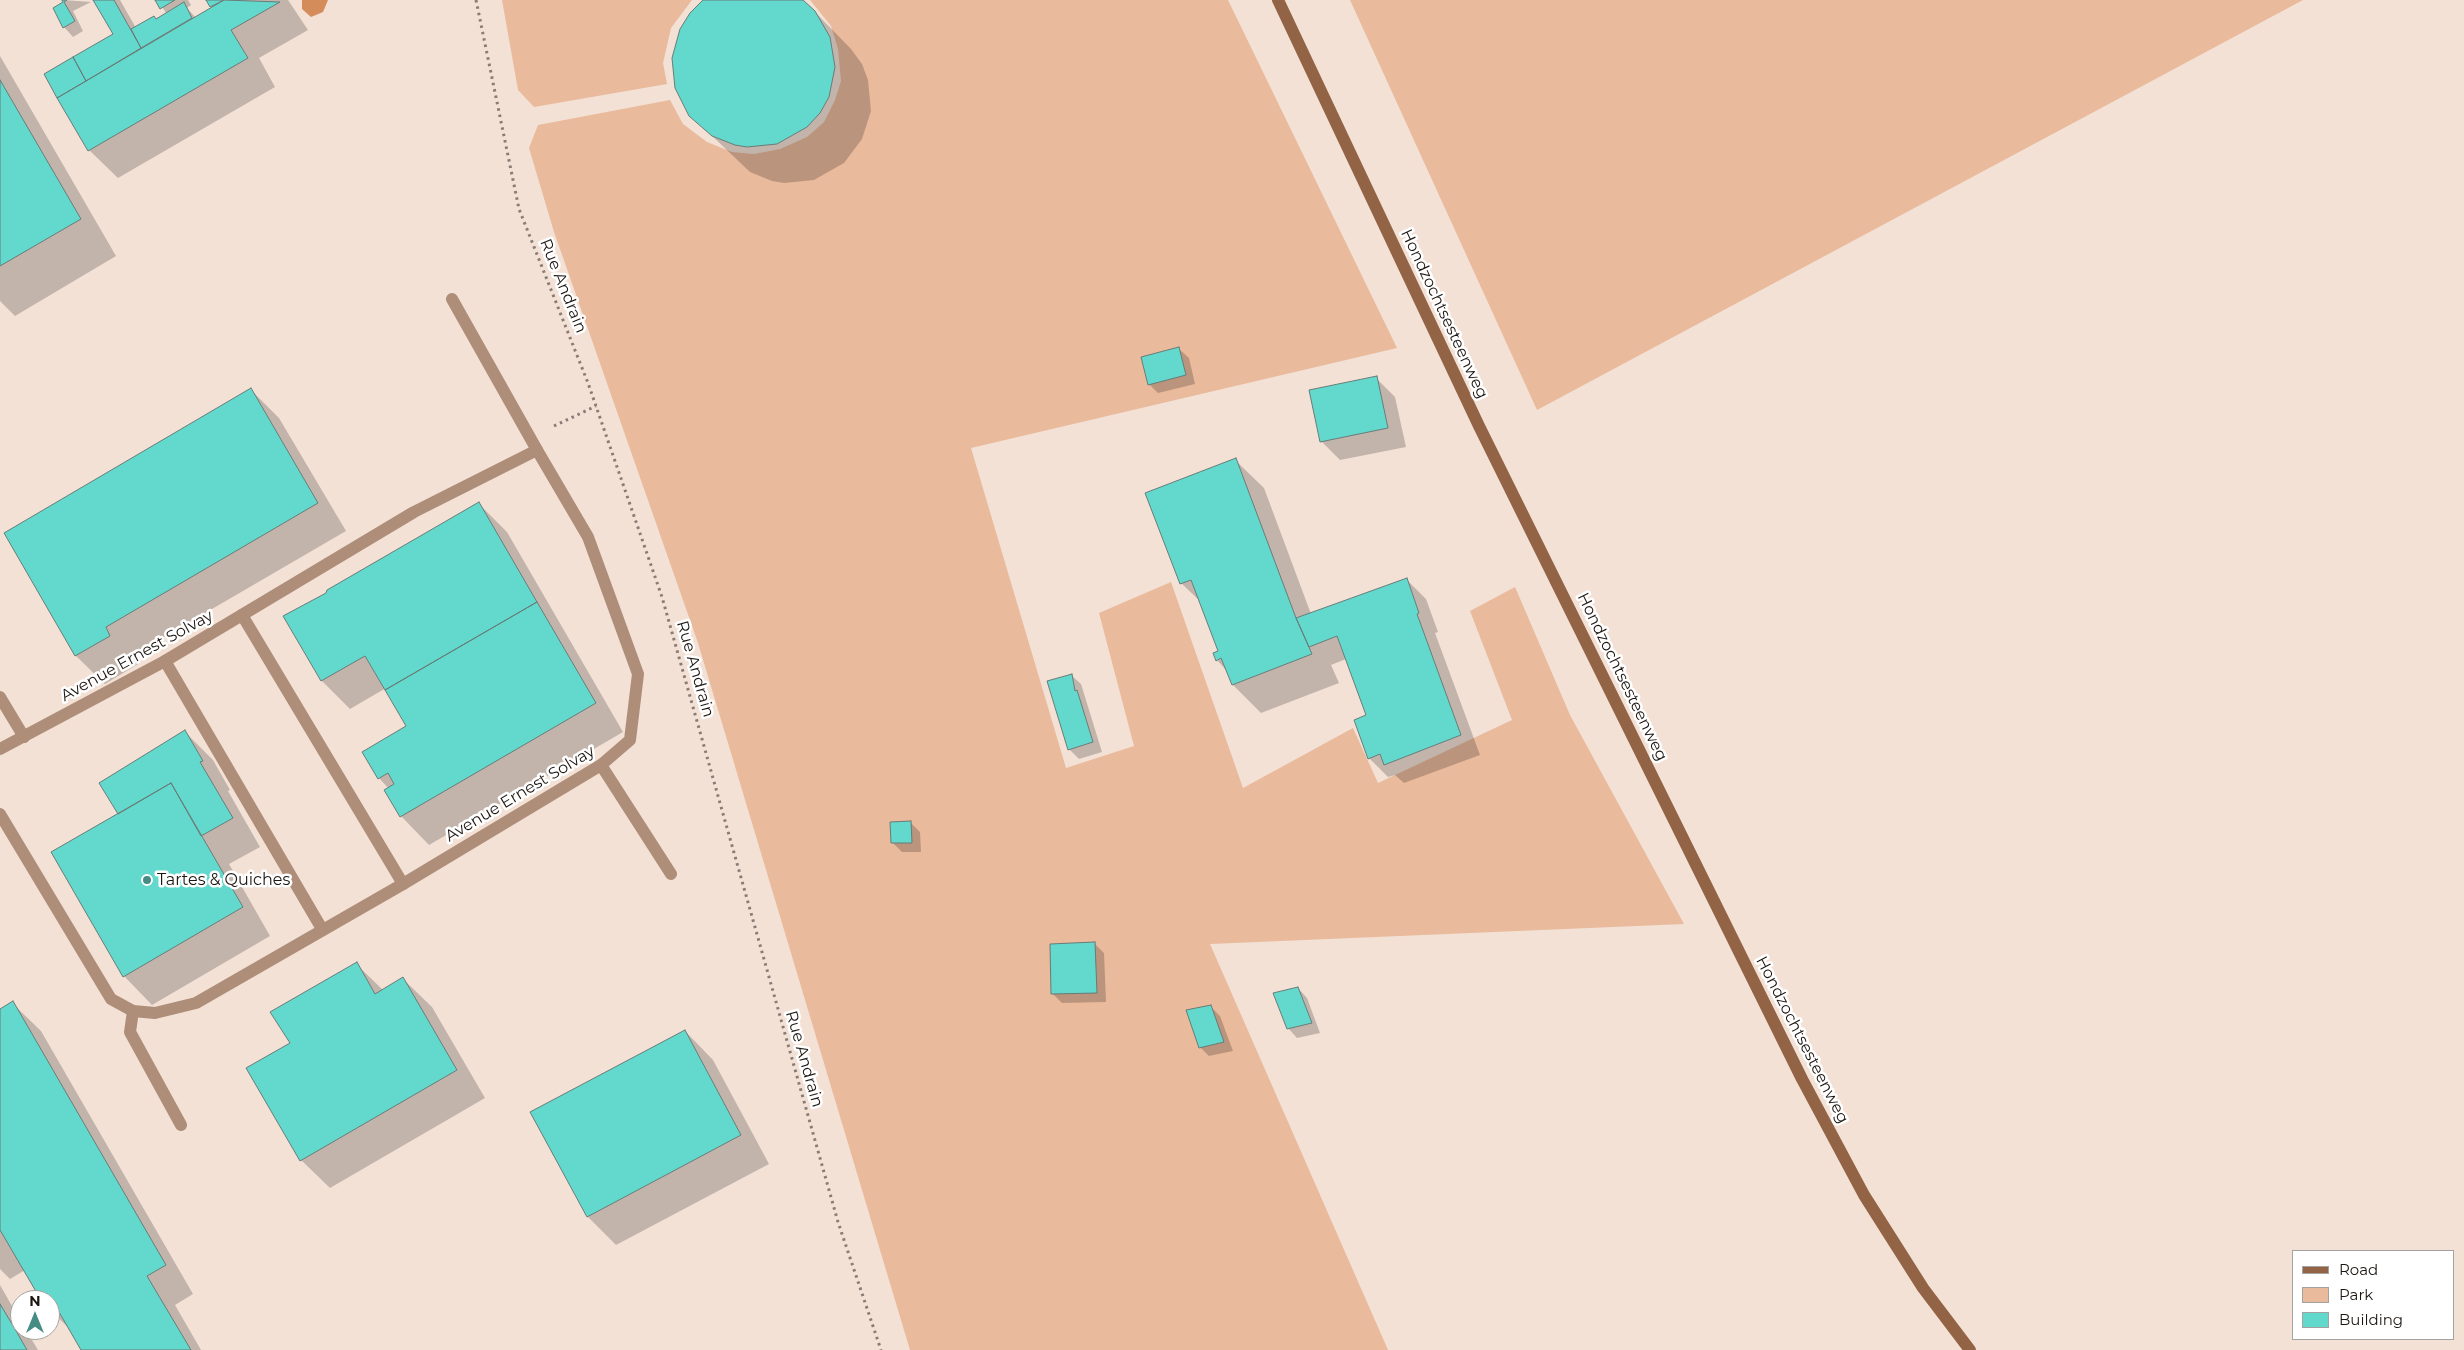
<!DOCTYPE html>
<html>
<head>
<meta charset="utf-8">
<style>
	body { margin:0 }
	#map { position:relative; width:2464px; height:1350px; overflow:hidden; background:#f3e1d6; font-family:Montserrat,sans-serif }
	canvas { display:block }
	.legend { position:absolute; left:2292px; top:1250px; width:162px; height:90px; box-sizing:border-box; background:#fff; border:1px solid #a4a2a0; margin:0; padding:6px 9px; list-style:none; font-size:15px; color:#1c1612 }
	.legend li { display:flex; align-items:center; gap:10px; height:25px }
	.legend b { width:25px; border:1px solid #a4a2a0 }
	.north { position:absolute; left:10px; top:1290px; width:50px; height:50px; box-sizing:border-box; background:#fff; border:1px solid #a4a2a0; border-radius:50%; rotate:0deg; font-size:14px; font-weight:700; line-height:20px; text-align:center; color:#1c1612 }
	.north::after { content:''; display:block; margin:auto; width:18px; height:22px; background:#468c84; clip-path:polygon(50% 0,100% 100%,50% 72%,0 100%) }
</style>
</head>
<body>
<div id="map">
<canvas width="2464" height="1350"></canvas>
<ul class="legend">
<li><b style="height:6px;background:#926445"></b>Road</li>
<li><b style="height:14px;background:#e9ba9c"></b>Park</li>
<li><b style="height:14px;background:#62d9cc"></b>Building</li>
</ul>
<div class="north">N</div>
</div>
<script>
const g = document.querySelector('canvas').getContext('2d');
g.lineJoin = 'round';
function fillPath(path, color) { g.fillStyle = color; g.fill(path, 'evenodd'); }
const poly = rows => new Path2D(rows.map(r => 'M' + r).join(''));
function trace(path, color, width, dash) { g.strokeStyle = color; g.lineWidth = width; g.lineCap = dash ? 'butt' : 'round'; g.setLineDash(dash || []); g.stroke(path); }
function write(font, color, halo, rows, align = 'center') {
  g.font = font + ' Montserrat,sans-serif'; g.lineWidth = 5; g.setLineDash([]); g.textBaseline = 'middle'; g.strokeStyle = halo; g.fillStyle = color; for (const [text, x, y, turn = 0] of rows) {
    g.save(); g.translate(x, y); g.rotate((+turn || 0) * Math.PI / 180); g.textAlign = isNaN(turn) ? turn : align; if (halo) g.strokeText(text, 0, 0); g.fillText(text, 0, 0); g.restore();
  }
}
fillPath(poly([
	[502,0,692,0,671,28,663,63,667,84,534,107,518,90],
	[810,0,1228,0,1397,348,971,448,1066,768,1134,746,1099,613,1171,582,1243,788,1353,728,1378,783,1512,720,1470,611,1515,587,1570,715,1684,924,1210,944,1388,1350,910,1350,698,643,554,232,529,148,538,125,670,100,683,124,707,142,732,152,754,154,780,149,807,137,824,122,835,100,841,81,838,49,831,26],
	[1350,0,2303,0,1537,410]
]), '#e9ba9c');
fillPath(poly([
	[302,0,328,0,323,12,311,17,302,9]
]), '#d48c5b');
fillPath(poly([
	[63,0,91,2,73,11,83,31,73,37,64,27,54,8,65,3],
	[94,0,120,0,136,28,167,14,157,0,188,0,191,5,187,8,196,18,213,8,208,0,288,0,308,30,259,58,275,87,118,178,89,150,45,75,114,34],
	[708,0,799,0,814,11,851,49,862,64,868,80,871,111,862,139,844,163,814,180,784,183,772,181,750,172,690,115],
	[0,56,116,256,15,316,0,301],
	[1179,349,1189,358,1195,384,1158,393,1149,384],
	[1376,378,1395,397,1406,447,1340,460,1321,441],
	[251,390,279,418,346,531,133,655,138,664,105,684,76,656,5,533],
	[1235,460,1264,488,1311,614,1406,579,1426,599,1438,632,1435,633,1480,755,1404,783,1395,775,1388,777,1369,758,1368,716,1346,659,1331,665,1339,683,1261,713,1233,685,1227,671,1217,660,1220,651,1202,603,1181,583],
	[479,504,507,532,623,732,429,845,401,816,389,789,379,778,408,727,386,688,350,709,322,681,284,616,327,594],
	[1071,675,1081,684,1102,752,1079,759,1070,750,1049,682],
	[185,732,213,760,230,790,228,791,260,847,229,864,270,936,152,1005,124,976,120,814],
	[910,822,920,832,921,852,902,852,893,843],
	[1095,944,1104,953,1106,1002,1062,1003,1053,994],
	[356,964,383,990,403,979,432,1007,485,1098,330,1188,301,1160,292,1043],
	[1298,988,1307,998,1320,1033,1297,1038,1288,1028],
	[12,1003,41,1031,193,1294,175,1305,201,1350,82,1350,72,1331,50,1310,50,1300,42,1300,25,1270,10,1279,0,1269,0,1010],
	[1210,1006,1220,1016,1233,1051,1209,1056,1200,1047],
	[685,1031,713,1060,769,1164,616,1245,588,1217],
	[0,1285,20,1320,20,1330,26,1330,38,1350,0,1350]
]), '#0003');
const building = poly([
	[62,0,67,0,64,2,75,21,63,28,53,8,63,2,62,0],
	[93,0,114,0,141,48,86,81,73,57,113,34,93,0],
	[155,0,175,0,160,9,155,0],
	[206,0,224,0,210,7,206,0],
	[224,0,280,2,231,30,248,58,88,151,57,98,224,0],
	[703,0,803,0,815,11,830,37,835,67,829,97,820,113,807,127,777,144,747,147,735,145,712,136,689,116,675,88,672,58,680,29,690,13,703,0],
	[184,2,192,18,141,48,131,29,154,16,156,19,184,2],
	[73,57,86,81,57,98,44,74,73,57],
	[0,80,81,219,0,266,0,80],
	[1179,347,1186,375,1148,385,1141,357,1179,347],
	[1377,376,1388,428,1320,442,1309,390,1377,376],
	[251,388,318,503,106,627,110,636,75,656,4,533,251,388],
	[1236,458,1296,618,1312,654,1232,685,1221,658,1216,661,1213,653,1218,651,1191,580,1180,584,1145,493,1236,458],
	[479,502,537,602,385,690,365,656,321,681,283,616,326,593,327,590,479,502],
	[1407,578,1419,613,1417,614,1461,735,1384,765,1380,754,1368,759,1354,720,1366,715,1337,636,1309,647,1296,618,1407,578],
	[537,602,596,703,400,817,384,790,394,784,388,773,378,779,362,752,406,726,385,690,537,602],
	[1072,674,1075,691,1077,690,1093,742,1068,750,1047,681,1072,674],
	[185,730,203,761,200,762,233,818,201,836,171,783,118,814,99,783,185,730],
	[171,783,243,907,123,977,51,852,171,783],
	[911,821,912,843,891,843,890,822,911,821],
	[1095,942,1097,993,1051,994,1050,944,1095,942],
	[357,962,375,994,403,977,457,1070,300,1161,246,1068,290,1043,270,1012,357,962],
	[1298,987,1312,1023,1287,1029,1273,993,1298,987],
	[13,1001,166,1265,147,1276,191,1350,81,1350,52,1300,41,1300,0,1230,0,1009,13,1001],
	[1211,1005,1224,1042,1199,1048,1186,1010,1211,1005],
	[685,1030,741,1135,587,1217,530,1112,685,1030],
	[0,1304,12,1324,27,1350,0,1350,0,1304]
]);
fillPath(building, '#62d9cc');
trace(building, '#677c78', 1);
trace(poly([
	[476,0,519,209,588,383,662,597,838,1222,881,1350],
	[554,426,596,406]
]), '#887c75', 3, [2.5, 4]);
trace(poly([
	[452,299,537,450],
	[242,615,403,884],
	[165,661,322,929],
	[0,697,24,737],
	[601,765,671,874],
	[133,1011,130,1032,181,1125]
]), '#ae8e79', 12);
trace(poly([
	[0,749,165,661,414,512,537,450,588,537,638,674,630,740,601,765,403,884,196,1003,155,1013,133,1011,111,999,0,814]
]), '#ae8e79', 12);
trace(poly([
	[1278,0,1479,426,1802,1079,1864,1195,1923,1288,1970,1350]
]), '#926445', 12);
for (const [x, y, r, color] of [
	[147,880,5,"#468c84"]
]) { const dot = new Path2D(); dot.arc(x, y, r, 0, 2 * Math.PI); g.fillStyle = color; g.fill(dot); trace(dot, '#fff', 2); }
write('16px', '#1c1612', '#fff', [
	["Rue Andrain",563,286,68],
	["Hondzochtsesteenweg",1444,314,65],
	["Avenue Ernest Solvay",137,656,-29],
	["Rue Andrain",695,669,74],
	["Hondzochtsesteenweg",1622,677,64],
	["Avenue Ernest Solvay",520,794,-31],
	["Hondzochtsesteenweg",1802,1040,63],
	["Rue Andrain",804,1059,74]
]);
write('16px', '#1c1612', '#fff', [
	["Tartes & Quiches",157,880]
], 'left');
</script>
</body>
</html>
